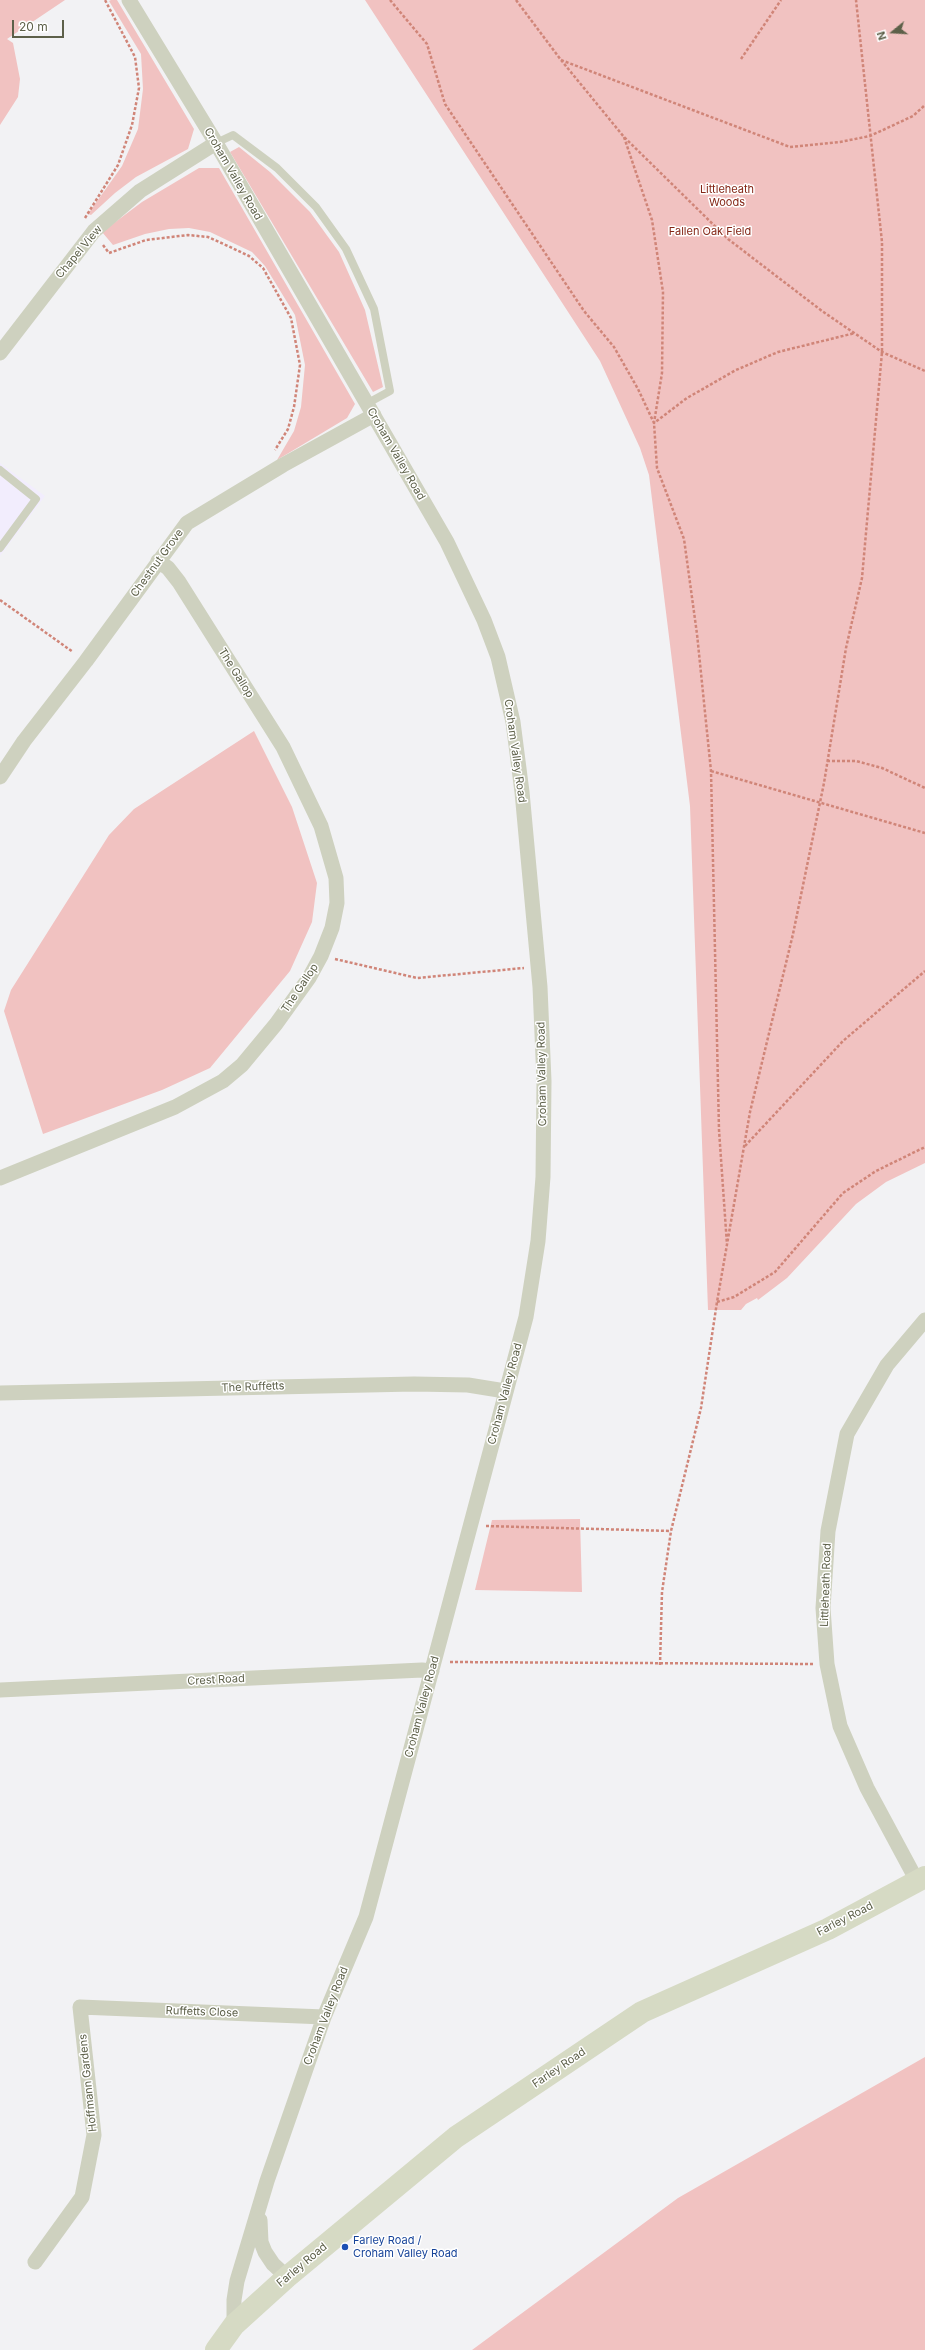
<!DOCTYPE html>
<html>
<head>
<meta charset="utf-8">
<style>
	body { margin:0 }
	#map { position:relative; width:925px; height:2350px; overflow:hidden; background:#f2f2f4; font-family:Inter,sans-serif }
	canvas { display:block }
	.north { position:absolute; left:873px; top:12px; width:40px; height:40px; -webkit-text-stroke:3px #fff; paint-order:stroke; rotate:252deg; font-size:11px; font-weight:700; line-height:16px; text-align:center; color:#5d6049 }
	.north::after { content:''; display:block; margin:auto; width:14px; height:18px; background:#5d6049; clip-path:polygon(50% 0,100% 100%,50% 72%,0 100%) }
	.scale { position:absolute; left:12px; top:20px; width:52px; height:18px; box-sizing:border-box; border:2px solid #5d6049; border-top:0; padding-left:5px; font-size:12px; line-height:14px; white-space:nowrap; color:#5d6049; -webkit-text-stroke:3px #fff; paint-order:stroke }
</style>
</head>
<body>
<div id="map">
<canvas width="925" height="2350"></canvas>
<div class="north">N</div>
<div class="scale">20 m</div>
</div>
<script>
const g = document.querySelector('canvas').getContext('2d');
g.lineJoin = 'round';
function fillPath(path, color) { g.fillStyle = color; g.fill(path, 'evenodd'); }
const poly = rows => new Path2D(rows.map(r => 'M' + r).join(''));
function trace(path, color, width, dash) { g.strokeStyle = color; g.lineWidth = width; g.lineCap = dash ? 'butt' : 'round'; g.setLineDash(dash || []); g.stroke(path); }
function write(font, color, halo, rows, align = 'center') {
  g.font = font + ' Inter,sans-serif'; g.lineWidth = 3; g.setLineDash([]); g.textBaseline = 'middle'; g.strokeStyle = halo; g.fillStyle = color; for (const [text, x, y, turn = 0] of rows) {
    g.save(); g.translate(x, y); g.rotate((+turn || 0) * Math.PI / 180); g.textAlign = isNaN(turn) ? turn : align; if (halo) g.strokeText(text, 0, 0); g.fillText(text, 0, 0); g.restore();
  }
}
fillPath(poly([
	[0,463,45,496,0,556]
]), '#f2edfd');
fillPath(poly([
	[0,0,65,0,7,39,13,43,20,79,18,97,0,125],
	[111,0,117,0,194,129,188,149,136,177,115,193,91,215,88,214,122,166,138,129,143,89,141,54,109,1],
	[365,0,925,0,925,1163,886,1182,856,1204,787,1278,758,1300,757,1298,746,1304,741,1310,708,1310,690,806,649,475,640,448,600,361],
	[239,147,270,172,310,212,339,252,365,310,383,387,373,392,230,152],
	[199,168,219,168,355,404,347,418,277,460,294,431,301,407,305,365,295,315,265,266,252,252,210,232,189,228,169,229,145,234,113,245,102,232,142,202],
	[254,731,292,807,317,883,312,922,290,971,210,1068,162,1090,43,1134,4,1011,11,990,109,835,134,809],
	[580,1519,582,1592,475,1590,492,1520],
	[925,2057,925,2350,472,2350,678,2198]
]), '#f1c2c1');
trace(poly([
	[390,0,427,44,445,104,584,311,614,347,638,389,654,423,657,468,684,539,697,634,711,771,719,1130,727,1245],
	[516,0,561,60,790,147,840,142,870,136,913,116,925,105],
	[741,59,781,0],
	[561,60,624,137,728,239,822,311,882,352,925,371],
	[624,137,652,220,663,292,662,373,654,423,687,398,736,370,778,352,855,333],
	[85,218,118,165,132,125,139,88,135,57,105,0],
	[103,245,109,253,146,240,188,235,208,237,228,246,249,256,263,268,291,318,300,365,294,407,288,429,275,450],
	[0,600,73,652],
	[827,761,856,761,882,768,925,788],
	[711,771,925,833],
	[335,959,417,978,524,968],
	[745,1146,843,1041,925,971],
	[717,1302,734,1297,775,1272,843,1193,876,1171,925,1147],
	[486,1526,671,1531],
	[450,1662,813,1664],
	[660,1665,662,1592,671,1531,701,1408,717,1302,750,1112,793,934,824,783,846,648,862,578,882,352,882,242,856,0]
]), '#d08578', 2.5, [3, 2]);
trace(poly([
	[216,143,233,135,277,168,316,207,346,249,374,309,390,391,366,404],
	[0,470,36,499,0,548]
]), '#ced1bf', 8);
trace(poly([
	[129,0,216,143,447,542,484,620,498,657,513,722,522,792,540,987,544,1081,543,1177,538,1241,526,1317,366,1917,324,2017,267,2181,237,2281,234,2300,234,2325],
	[0,353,94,231,140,191,216,143],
	[0,777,24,741,86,661,187,523,283,465,374,415],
	[0,1178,175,1107,223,1081,242,1065,276,1024,309,978,321,956,332,928,337,903,336,878,321,826,283,747,179,582,168,568,158,561],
	[0,1393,414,1384,468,1385,505,1391],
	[0,1690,422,1670,432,1671],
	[917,1881,867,1788,840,1726,827,1664,823,1608,828,1531,847,1434,887,1365,925,1320],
	[260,2220,261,2242,265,2252,273,2264,287,2277],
	[35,2262,82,2197,94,2135,80,2007,324,2017]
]), '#ced1bf', 15);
trace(poly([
	[216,2350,234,2325,287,2277,456,2137,642,2012,828,1929,925,1877]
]), '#d6dac4', 22);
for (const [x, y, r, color] of [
	[345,2247,4,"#1a4fb4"]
]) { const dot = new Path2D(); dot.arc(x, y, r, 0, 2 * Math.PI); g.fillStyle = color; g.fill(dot); trace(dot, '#fff', 1.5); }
write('11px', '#5d6049', '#fff', [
	["Croham Valley Road",233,174,60],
	["Chapel View",79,252,-50],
	["Croham Valley Road",396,454,60],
	["Chestnut Grove",157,563,-54],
	["The Gallop",236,673,58],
	["Croham Valley Road",515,751,82],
	["The Gallop",300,988,-56],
	["Croham Valley Road",542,1074,-91],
	["The Ruffetts",253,1387,-2],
	["Croham Valley Road",505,1394,-75],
	["Littleheath Road",826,1585,-88],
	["Crest Road",216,1680,-3],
	["Croham Valley Road",422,1707,-75],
	["Farley Road",845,1919,-27],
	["Ruffetts Close",202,2012,2],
	["Croham Valley Road",326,2016,-69],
	["Farley Road",559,2068,-34],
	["Hoffmann Gardens",88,2083,-96],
	["Farley Road",302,2265,-40]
]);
write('11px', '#842616', '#fff', [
	["Littleheath",727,190],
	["Woods",727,203],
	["Fallen Oak Field",710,232]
]);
write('11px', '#164399', '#fff', [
	["Farley Road /",353,2241],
	["Croham Valley Road",353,2254]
], 'left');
</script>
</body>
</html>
